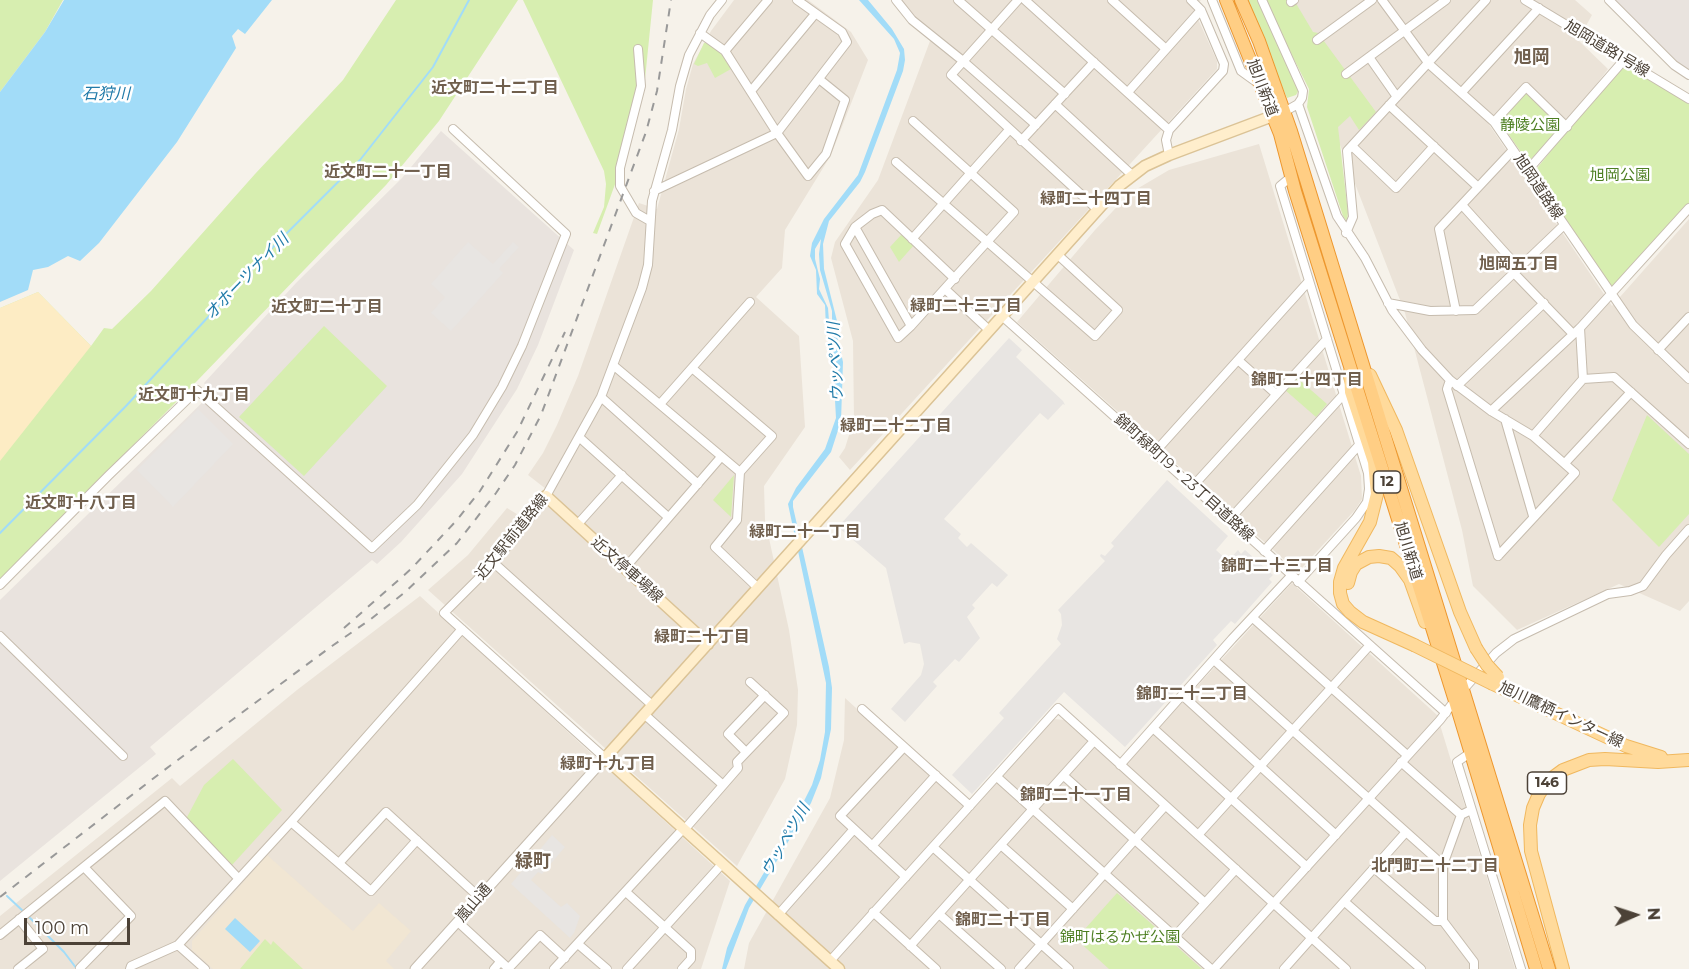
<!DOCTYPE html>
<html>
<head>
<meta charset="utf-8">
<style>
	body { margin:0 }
	#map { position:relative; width:1689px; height:969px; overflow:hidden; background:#f6f2ea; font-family:Montserrat,sans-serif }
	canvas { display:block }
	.north { position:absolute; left:1605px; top:885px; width:60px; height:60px; -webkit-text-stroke:4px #fff; paint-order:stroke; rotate:87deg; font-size:16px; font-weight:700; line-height:24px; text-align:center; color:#4c4237 }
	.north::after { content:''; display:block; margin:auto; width:21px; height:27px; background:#4c4237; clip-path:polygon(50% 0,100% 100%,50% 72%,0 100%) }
	.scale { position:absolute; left:24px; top:918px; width:106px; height:27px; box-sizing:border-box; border:3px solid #4c4237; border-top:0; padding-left:8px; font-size:18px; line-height:21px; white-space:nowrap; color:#4c4237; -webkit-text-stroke:4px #fff; paint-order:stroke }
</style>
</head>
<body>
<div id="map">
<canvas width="1689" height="969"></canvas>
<div class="north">N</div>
<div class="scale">100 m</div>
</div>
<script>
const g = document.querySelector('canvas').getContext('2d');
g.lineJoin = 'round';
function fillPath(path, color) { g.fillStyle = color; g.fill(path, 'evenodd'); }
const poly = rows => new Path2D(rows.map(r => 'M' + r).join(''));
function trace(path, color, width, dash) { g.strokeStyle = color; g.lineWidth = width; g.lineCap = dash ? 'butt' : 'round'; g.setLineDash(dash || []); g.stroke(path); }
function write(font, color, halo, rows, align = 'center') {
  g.font = font + ' Montserrat,"Noto Sans JP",sans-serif'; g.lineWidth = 5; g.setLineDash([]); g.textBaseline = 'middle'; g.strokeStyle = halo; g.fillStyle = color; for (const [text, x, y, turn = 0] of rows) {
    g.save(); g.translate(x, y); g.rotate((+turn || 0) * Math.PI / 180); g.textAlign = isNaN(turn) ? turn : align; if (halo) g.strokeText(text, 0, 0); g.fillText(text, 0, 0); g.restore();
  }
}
fillPath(poly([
	[734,0,808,0,851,32,868,60,831,155,785,230,782,268,756,297,799,336,805,427,764,486,765,520,789,630,798,690,797,725,785,779,737,866,428,590,468,555,507,508,525,519,546,489,528,475,543,453,557,425,578,376,639,203,657,209,679,129,686,89,693,64,711,31],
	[899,0,1201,0,1193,8,1217,61,1217,69,850,470,839,457,845,448,854,419,853,341,831,258,835,242,878,180,933,33,911,16],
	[1284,0,1575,0,1592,15,1578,40,1608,69,1567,123,1525,83,1488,123,1612,306,1689,219,1689,601,1680,611,1619,584,1517,630,1473,586,1462,530,1405,313],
	[1259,144,1361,476,1362,499,1355,510,1298,572,1017,322,1095,230,1130,193,1169,170],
	[1292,583,1437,715,1515,969,744,969,749,943,830,798,844,740,845,698,971,812,1053,719,1066,720,1120,770],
	[420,596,730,881,701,969,0,969,0,916,172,778,180,786,297,690]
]), '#ebe3d8');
fillPath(poly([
	[1607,0,1689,0,1689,73,1675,65],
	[441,131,574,250,538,345,517,389,462,474,401,542,377,564,372,560,150,747,156,754,0,881,0,600,212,393,204,383,296,283,402,178]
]), '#e9e3de');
fillPath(poly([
	[267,855,353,931,379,903,411,931,386,961,394,969,213,969,192,950,192,941]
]), '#f1e6d3');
fillPath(poly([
	[0,0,63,0,45,32,0,92],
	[396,0,518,0,439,121,386,185,196,382,0,579,0,308,38,292,91,346,104,328,112,329,151,291,255,174,343,80],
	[523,0,653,0,645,79,631,140,597,234,593,233,604,207,606,184,604,171],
	[1245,0,1257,0,1300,88,1296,95,1287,98],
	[1264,0,1294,0,1313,32,1318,33,1376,112,1359,130,1350,116,1338,127,1348,212,1347,222,1343,216,1307,107,1309,89],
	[707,42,721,53,731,69,715,78,707,63,698,66,694,64,704,43],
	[1625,65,1689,104,1689,210,1613,294,1534,172,1569,128],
	[1526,91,1563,126,1528,162,1499,121],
	[902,234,914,245,899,262,890,247],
	[324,326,387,386,304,476,239,417],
	[1296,377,1327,404,1316,417,1285,390],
	[1647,415,1689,454,1689,514,1659,547,1612,500],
	[734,475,731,517,713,500],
	[233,759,282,810,232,865,186,819,204,785],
	[1117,893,1202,969,1109,969,1076,939],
	[265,939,271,945,273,941,303,969,240,969]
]), '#d7eeb0');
fillPath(poly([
	[38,292,91,346,0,461,0,308]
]), '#fdecc4');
fillPath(poly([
	[468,242,493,264,513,242,519,247,499,269,503,273,451,331,431,313,445,297,431,284],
	[1009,338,1022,350,1016,357,1063,401,1065,405,1063,404,1048,420,1040,413,944,519,961,534,958,538,967,547,971,543,1008,575,997,587,992,583,972,605,975,608,967,617,980,638,959,662,955,659,933,682,937,686,905,722,891,709,921,675,924,664,920,644,909,642,904,644,886,568,838,527],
	[198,409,233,444,173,507,137,470],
	[1167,480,1228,536,1216,550,1228,561,1238,550,1241,554,1245,550,1273,575,1269,579,1272,582,1235,624,1231,621,1213,640,1217,645,1125,747,1064,692,972,794,952,775,1004,718,999,713,1061,644,1057,639,1062,625,1061,614,1058,610,1105,561,1100,556,1101,554,1105,556,1114,546,1111,543],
	[552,835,565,847,542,874,538,872,531,880,561,907,567,903,580,916,574,933,570,938,511,884]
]), '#e8e5e2');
fillPath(poly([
	[64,0,272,0,245,34,238,29,232,36,236,48,177,142,99,243,80,261,68,256,48,267,33,270,28,290,0,302,0,92,45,32],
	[859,0,868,0,892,29,904,49,905,60,903,71,865,172,860,182,829,221,823,244,824,269,837,321,837,336,843,362,841,421,831,452,793,501,793,507,829,667,832,688,831,729,821,778,811,803,749,908,726,969,722,969,727,948,745,905,793,823,812,785,820,760,825,732,826,683,788,504,796,488,825,449,836,418,832,346,826,328,825,305,817,294,816,270,810,256,812,243,824,219,858,175,897,70,899,59,900,53,894,39],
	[821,239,819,254,820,270,832,311,832,326,829,321,828,308,819,289,820,279,815,259,815,249],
	[235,918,260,941,250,952,225,929]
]), '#a2dcf8');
trace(poly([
	[0,533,126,406,269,251,360,160,433,67,469,0],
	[7,896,24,912],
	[28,916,64,952,77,969]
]), '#a2dcf8', 2);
const minor = poly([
	[896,0,912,20,963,61,1036,125],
	[958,0,1065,94],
	[1018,0,951,75,1098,210],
	[1025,0,1169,130],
	[1112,0,1166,49],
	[1212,0,1241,71,1259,84],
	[1262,0,1303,91,1302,98,1298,104,1284,112],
	[1382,0,1429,64,1494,122,1633,325,1689,379],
	[1525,0,1689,99],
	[1609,0,1674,65,1689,75],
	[1291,2,1294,0],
	[700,33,725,51,777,133,808,176,826,154,845,100,819,79],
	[1317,40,1372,0],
	[638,49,641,86,620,168,620,186,636,213,650,221],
	[725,51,768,0],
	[1369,57,1397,97],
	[1346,74,1446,0],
	[751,91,815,14],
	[1128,92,1201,10],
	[1462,92,1539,8],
	[1055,104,1132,175],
	[1298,104,1337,216,1365,258,1392,310,1422,350,1450,380,1491,411,1533,436,1575,473,1498,556],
	[1389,105,1478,187],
	[1494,122,1526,87,1567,127],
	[1021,141,1094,62],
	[1352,146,1396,188,1434,146],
	[1169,155,1166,140,1169,130,1223,71,1224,64,1207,24,1201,10,1191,0],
	[896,162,1095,336,1118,310,1058,255],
	[1528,170,1624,60],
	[1292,176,1280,186,1368,473,1369,489,1367,502,1356,518,1298,582],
	[654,191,777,133,847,42,842,32,797,0],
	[1462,205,1518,267],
	[855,227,845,244,898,338,911,326,1014,212,913,121],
	[1346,233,1353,217,1347,151,1486,0],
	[912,239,1009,130],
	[1513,272,1573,334],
	[945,289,989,330],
	[1388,303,1430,311,1475,310,1564,225],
	[1456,311,1439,229,1513,150],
	[1002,316,1446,713],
	[911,326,855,227,872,214,882,210,955,279],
	[1658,350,1689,317],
	[1238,360,1276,394],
	[613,365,740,472],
	[692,368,772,436,740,472,737,520,715,547,758,588],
	[1583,379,1614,377,1689,444],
	[1450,380,1447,389,1498,556],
	[1457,386,1544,303],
	[601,397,698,484],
	[661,403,750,302],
	[1491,411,1580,328,1689,208],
	[1505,419,1533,516],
	[1533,436,1583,379,1580,328],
	[579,437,668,517],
	[1155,452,1309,281],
	[1565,463,1631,392],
	[1193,486,1327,339],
	[1229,520,1344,394],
	[577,525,622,475],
	[1264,551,1359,445],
	[494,563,652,705],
	[625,568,721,457],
	[0,585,109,475,197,390,372,548,417,505,473,435,502,387,522,346,566,234,453,129],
	[1253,618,1407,755],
	[0,636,123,756],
	[1214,660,1443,865],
	[1182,695,1336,835],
	[862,709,970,806],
	[644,714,723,785],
	[1153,728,1307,867],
	[904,747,840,816,906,877],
	[746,752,728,734,765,695],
	[1470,753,1457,762,1521,969],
	[605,758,444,613,494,563,533,514,546,496,601,397,642,288,648,265,652,201,672,130,680,86,689,55,710,15,722,0],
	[1401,762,1461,815],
	[1120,765,1232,639,1291,576],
	[1064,776,1205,903],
	[997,777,1211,969],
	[1471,810,1461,815,1443,865,1443,921,1474,962,1474,969],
	[291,822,371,891,417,840],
	[684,830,738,768,737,762,784,713,750,682],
	[1198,835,1370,645],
	[872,846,936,775],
	[1002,846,1073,909],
	[933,847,1069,969],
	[339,863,386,812,479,897],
	[1374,868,1435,921,1443,921],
	[626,892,691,951,691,959,682,969],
	[1345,902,1421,969],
	[873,912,936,969],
	[939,914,1001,969],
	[778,915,854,829],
	[458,922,509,969],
	[0,935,165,801,238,878],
	[1175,936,1236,869],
	[578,944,607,969],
	[178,945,205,969],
	[910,946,1094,741],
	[830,961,1058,708,1346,969],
	[80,968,131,916,84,867],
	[18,969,43,949,19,919],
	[130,969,131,966,178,945,291,822,462,629],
	[494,969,500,962],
	[508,969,540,935,565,958],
	[554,969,683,829],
	[627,969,722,864],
	[1019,969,1165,806],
	[1214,969,1440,720,1462,691,1496,653,1514,639,1608,594,1630,591,1643,586,1666,555,1689,529],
	[1284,969,1406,832]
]);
const tertiary = poly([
	[415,969,605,758]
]);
const secondary = poly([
	[546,496,708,644],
	[839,969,605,758,1119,186,1145,166,1169,155,1278,114]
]);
const primary = poly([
	[1350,372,1351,392,1374,462,1377,494,1370,522,1344,568,1340,582,1340,593,1343,604,1350,612,1363,622,1414,645],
	[1370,375,1396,430,1460,612,1476,648],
	[1348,583,1351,572,1356,564,1369,557,1379,556,1391,558,1400,566,1410,580,1425,622],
	[1493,684,1626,746,1661,757],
	[1563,969,1531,851,1530,825,1533,808,1539,794,1548,781,1563,770,1589,760,1605,759,1658,762,1688,760]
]);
const trunk = poly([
	[1226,0,1280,134,1295,191,1455,701,1536,969],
	[1241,0,1259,41,1291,131,1549,969]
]);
trace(minor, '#c6bcae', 10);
trace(tertiary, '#c6bcae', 11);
trace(secondary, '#dbc396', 13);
trace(primary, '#f0b85f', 14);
trace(trunk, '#ed972e', 14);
trace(minor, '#fff', 8);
trace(tertiary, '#fff', 9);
trace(secondary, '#fec', 10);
trace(primary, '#ffda9b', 12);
trace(trunk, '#ffce84', 12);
trace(poly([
	[344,628,411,569,457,520,480,491,517,432,565,332],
	[0,897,163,771,332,646,371,619,404,593,457,543,496,493,515,465,541,415,646,132,657,91,671,0]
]), '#999', 2, [8, 8]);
const primaryBridge = poly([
	[1414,645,1493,684],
	[1476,648,1487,665,1498,677]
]);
trace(primaryBridge, '#f0b85f', 14, []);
trace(primaryBridge, '#ffda9b', 12);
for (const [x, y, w] of [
	[1387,482,27],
	[1547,783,39]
]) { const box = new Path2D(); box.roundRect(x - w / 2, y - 11, w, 22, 4.5); g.fillStyle = '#fff'; g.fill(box); trace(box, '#4c4237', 1.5); }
write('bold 14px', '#4c4237', null, [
	["12",1387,482],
	["146",1547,783]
]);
write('15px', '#4c4237', '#fff', [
	["旭岡道路1号線",1607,49,31],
	["旭川新道",1262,88,69],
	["旭岡道路線",1538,187,56],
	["錦町緑町19・23丁目道路線",1184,478,42],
	["近文駅前道路線",512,537,-51],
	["旭川新道",1408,551,73],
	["近文停車場線",627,570,42],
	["旭川鷹栖インター線",1561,715,25],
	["嵐山通",474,903,-49]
]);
write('15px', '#4d7f22', '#fff', [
	["静陵公園",1530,126],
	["旭岡公園",1620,176],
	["錦町はるかぜ公園",1120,938]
]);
write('bold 16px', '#705f4d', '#fff', [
	["近文町二十二丁目",495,88],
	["近文町二十一丁目",388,172],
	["緑町二十四丁目",1096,199],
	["旭岡五丁目",1519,264],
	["緑町二十三丁目",966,306],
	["近文町二十丁目",327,307],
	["錦町二十四丁目",1307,380],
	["近文町十九丁目",194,395],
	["緑町二十二丁目",896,426],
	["近文町十八丁目",81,503],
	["緑町二十一丁目",805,532],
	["錦町二十三丁目",1277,566],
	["緑町二十丁目",702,637],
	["錦町二十二丁目",1192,694],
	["緑町十九丁目",608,764],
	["錦町二十一丁目",1076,795],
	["北門町二十二丁目",1435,866],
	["錦町二十丁目",1003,920]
]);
write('italic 16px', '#217ba9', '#fff', [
	["石狩川",106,94],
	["オホーツナイ川",247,277,-46],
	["ウッペツ川",836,362,-93],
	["ウッペツ川",786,840,-60]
]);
write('bold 18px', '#705f4d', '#fff', [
	["旭岡",1532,58],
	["緑町",533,862]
]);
</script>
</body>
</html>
